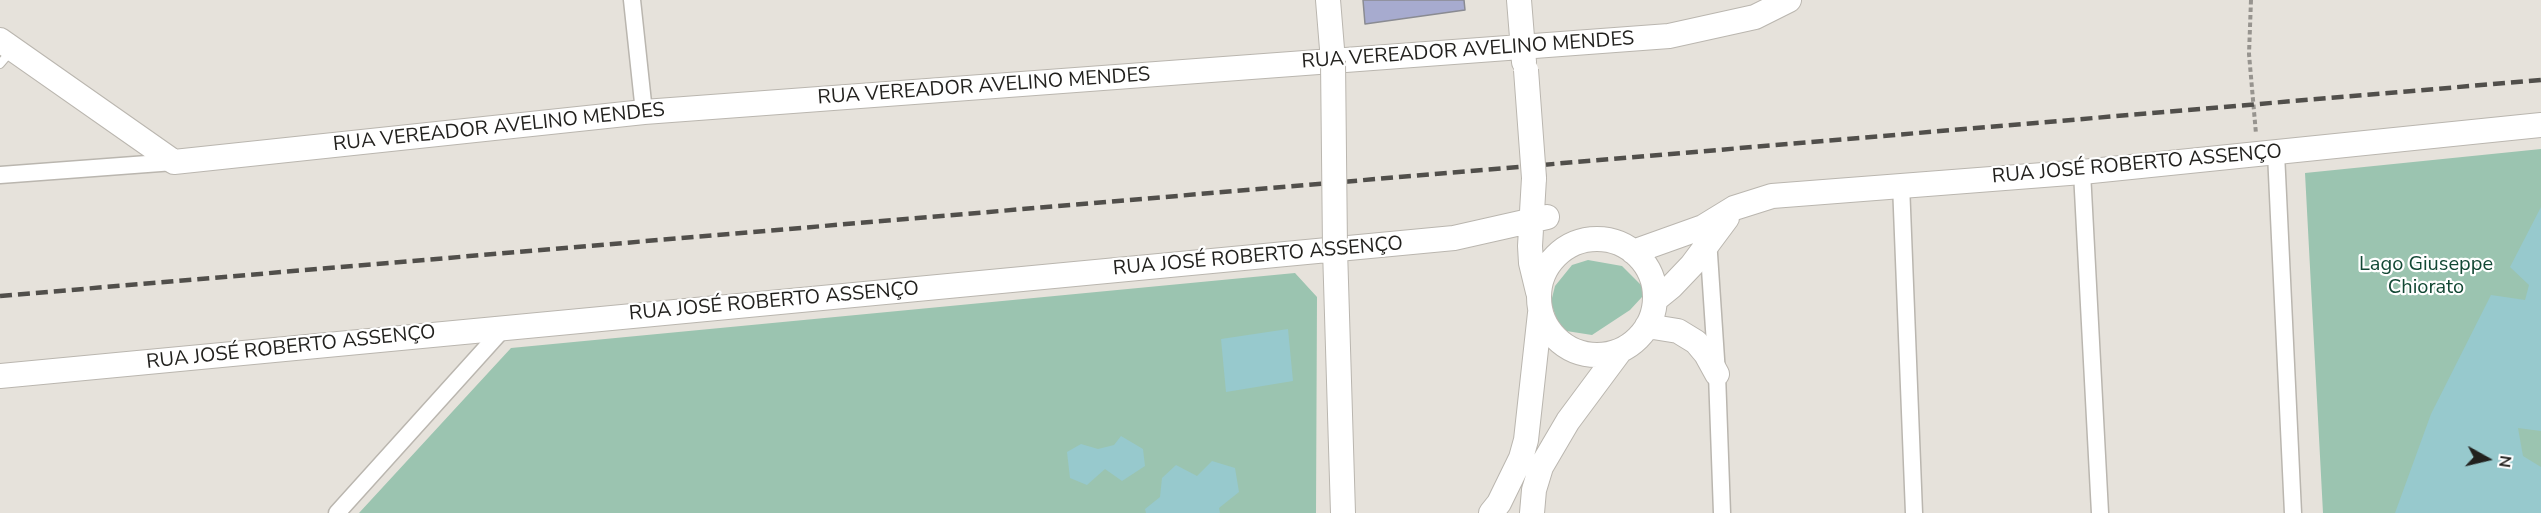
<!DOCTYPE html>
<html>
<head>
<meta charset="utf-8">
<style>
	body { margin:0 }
	#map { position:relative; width:2541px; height:513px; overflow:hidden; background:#e6e2db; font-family:"Nunito Sans",sans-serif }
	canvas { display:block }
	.north { position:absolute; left:2457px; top:429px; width:60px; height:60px; -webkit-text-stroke:4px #fff; paint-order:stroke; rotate:98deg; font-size:16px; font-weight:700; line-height:24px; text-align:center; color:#22211e }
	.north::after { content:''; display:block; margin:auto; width:21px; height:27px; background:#22211e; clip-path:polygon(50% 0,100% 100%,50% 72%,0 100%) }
</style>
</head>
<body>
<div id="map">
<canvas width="2541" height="513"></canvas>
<div class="north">N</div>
</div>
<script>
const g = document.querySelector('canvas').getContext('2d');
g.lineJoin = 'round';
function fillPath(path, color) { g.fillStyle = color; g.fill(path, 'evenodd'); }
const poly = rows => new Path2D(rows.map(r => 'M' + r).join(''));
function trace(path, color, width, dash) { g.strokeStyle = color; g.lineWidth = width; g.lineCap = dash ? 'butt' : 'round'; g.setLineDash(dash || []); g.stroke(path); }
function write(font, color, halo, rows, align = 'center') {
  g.font = font + ' "Nunito Sans",sans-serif'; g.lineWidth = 4.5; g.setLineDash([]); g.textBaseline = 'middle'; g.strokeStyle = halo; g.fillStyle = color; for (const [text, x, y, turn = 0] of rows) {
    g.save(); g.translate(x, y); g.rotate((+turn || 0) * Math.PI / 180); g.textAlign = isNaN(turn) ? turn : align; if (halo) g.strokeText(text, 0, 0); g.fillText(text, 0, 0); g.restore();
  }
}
fillPath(poly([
	[2541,149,2541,513,2323,513,2305,173],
	[1588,260,1622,266,1642,286,1642,297,1630,310,1592,335,1560,330,1551,302,1555,286,1572,265],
	[1295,273,1317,297,1316,513,359,513,511,348]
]), '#9bc4b0');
fillPath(poly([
	[2541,207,2541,431,2518,428,2523,456,2541,467,2541,513,2395,513,2431,414,2491,295,2525,300,2529,285,2510,267],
	[1288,329,1293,381,1226,392,1221,339],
	[1121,436,1143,449,1145,466,1122,481,1105,469,1087,485,1070,478,1067,452,1081,444,1098,449,1114,445],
	[1212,461,1235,468,1239,492,1219,508,1220,513,1146,513,1145,509,1160,497,1162,478,1176,465,1197,476]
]), '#97c9cd');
const building = poly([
	[1363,0,1464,0,1465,10,1365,24,1363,0]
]);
fillPath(building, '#a7abcf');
trace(building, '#8a8b92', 1.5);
const service = poly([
	[0,64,12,50]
]);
const minor = poly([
	[632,0,644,112],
	[2276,153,2293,513],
	[2082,172,2100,513],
	[0,175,174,162],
	[1901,184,1914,513],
	[1708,239,1717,374,1722,513],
	[337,513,504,328]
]);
const secondary = poly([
	[1328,0,1333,61],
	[1519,0,1524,62],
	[0,40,174,162,644,112,1669,36,1755,17,1789,0],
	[1534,178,1530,246,1531,263,1538,292],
	'1539 297a58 58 0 1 1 116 0a58 58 0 1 1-116 0Z',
	[1335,249,1343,513],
	[1633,252,1703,227,1734,208,1772,196,2082,172,2541,125],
	[1655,300,1671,287,1692,265,1727,218],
	[1647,326,1678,331,1696,342,1706,354,1717,374],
	[0,376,1454,238,1547,217],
	[1491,513,1499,503,1521,458,1526,440,1540,313],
	[1532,513,1534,490,1541,467,1568,421,1620,351]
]);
trace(service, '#bab6af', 10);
trace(minor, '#bab6af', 19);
trace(secondary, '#bab6af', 26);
trace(poly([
	[2251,0,2249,54,2256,134]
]), '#97948f', 4, [4.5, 3]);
trace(service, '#fff', 8);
trace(minor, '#fff', 16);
trace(secondary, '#fff', 24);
trace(poly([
	[0,296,2541,80]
]), '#514f4b', 4.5, [12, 6]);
const secondaryBridge = poly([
	[1333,61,1335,249],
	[1526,70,1534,178]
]);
trace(secondaryBridge, '#bab6af', 26, []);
trace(secondaryBridge, '#fff', 24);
write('20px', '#22211e', '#fff', [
	["RUA VEREADOR AVELINO MENDES",1468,51,-4],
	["RUA VEREADOR AVELINO MENDES",984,87,-4],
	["RUA VEREADOR AVELINO MENDES",499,128,-6],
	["RUA JOSÉ ROBERTO ASSENÇO",2137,165,-5],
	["RUA JOSÉ ROBERTO ASSENÇO",1258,257,-5],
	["RUA JOSÉ ROBERTO ASSENÇO",774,302,-5],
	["RUA JOSÉ ROBERTO ASSENÇO",291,348,-6]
]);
write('20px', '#124834', '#fff', [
	["Lago Giuseppe",2426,265],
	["Chiorato",2426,288]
]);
</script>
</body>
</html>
